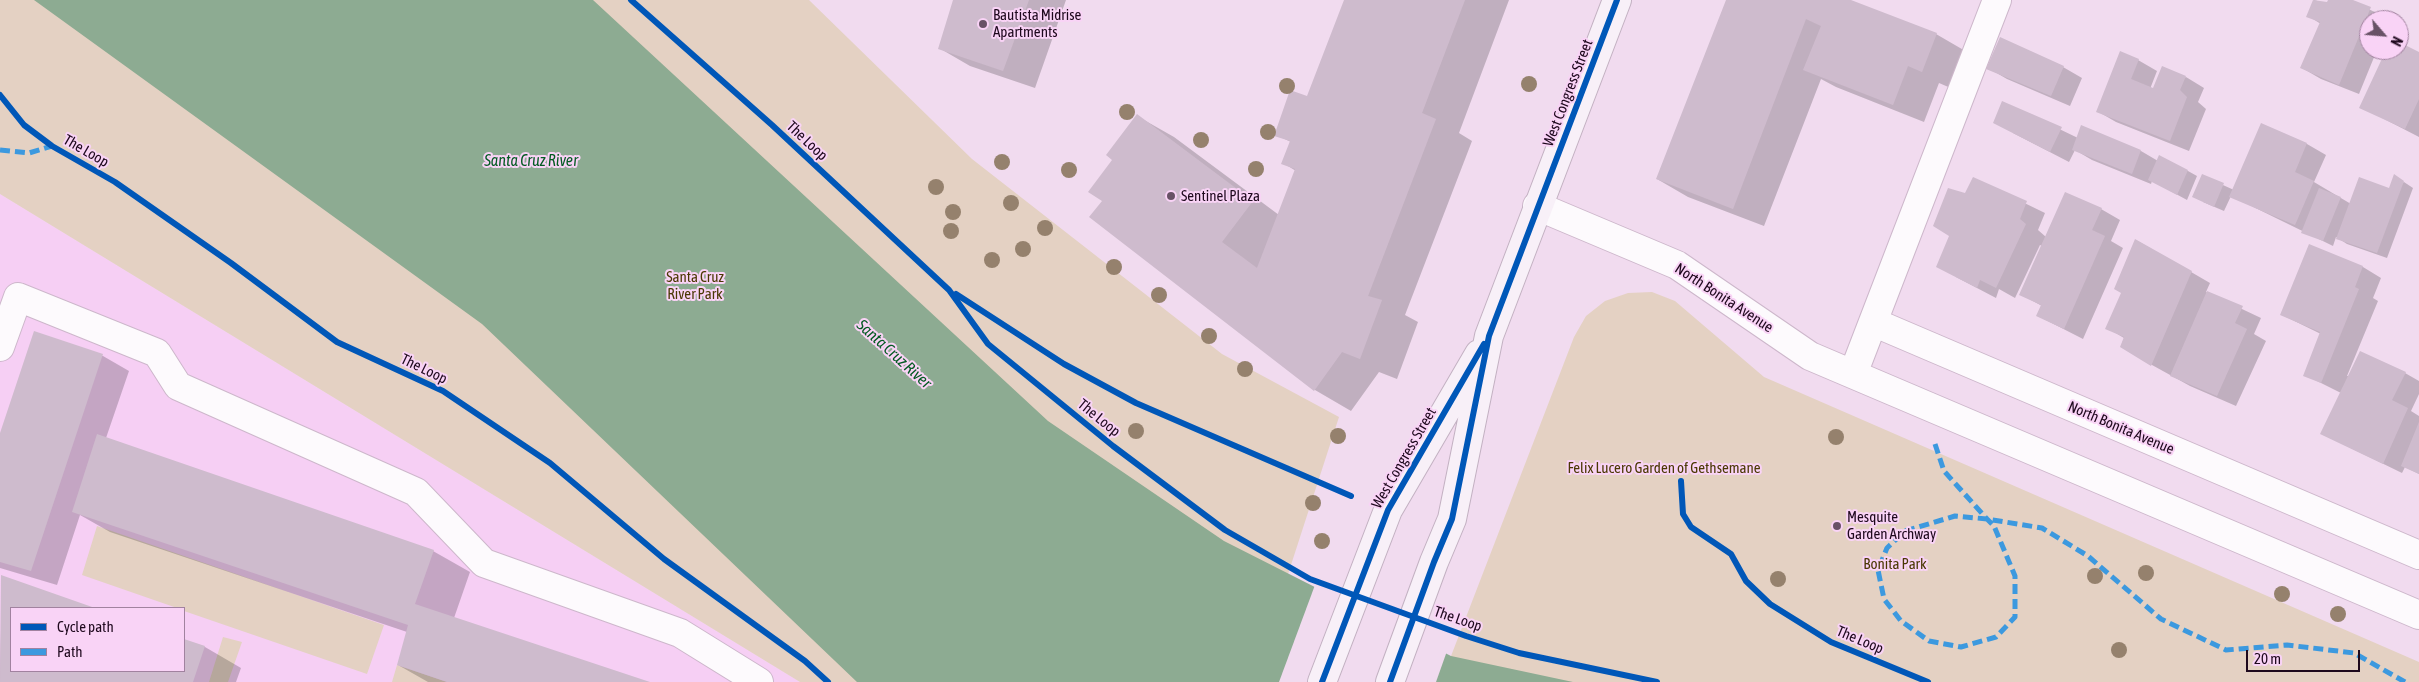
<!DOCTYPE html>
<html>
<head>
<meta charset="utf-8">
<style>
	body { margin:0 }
	#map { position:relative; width:2419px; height:682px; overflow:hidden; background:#f1dbef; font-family:"Asap Condensed",sans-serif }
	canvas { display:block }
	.legend { position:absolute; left:10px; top:607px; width:175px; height:65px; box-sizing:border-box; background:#f9d3f6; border:1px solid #a1829f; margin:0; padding:6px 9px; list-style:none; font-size:15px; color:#1e081d }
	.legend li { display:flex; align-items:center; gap:10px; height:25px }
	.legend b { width:25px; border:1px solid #a1829f }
	.north { position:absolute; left:2359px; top:10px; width:50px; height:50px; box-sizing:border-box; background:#f9d3f6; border:1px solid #a1829f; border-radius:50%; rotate:117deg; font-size:14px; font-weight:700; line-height:20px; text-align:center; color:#1e081d }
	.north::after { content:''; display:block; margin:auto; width:18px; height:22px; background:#685266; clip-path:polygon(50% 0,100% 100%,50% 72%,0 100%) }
	.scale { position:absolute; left:2246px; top:650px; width:114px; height:22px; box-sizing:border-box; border:2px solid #1e081d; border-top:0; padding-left:6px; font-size:15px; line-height:18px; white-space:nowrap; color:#1e081d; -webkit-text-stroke:4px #f9d3f6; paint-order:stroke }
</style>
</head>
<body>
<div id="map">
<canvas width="2419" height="682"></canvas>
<ul class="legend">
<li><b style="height:6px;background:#0057b8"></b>Cycle path</li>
<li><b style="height:6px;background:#3c99df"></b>Path</li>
</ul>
<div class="north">N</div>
<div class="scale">20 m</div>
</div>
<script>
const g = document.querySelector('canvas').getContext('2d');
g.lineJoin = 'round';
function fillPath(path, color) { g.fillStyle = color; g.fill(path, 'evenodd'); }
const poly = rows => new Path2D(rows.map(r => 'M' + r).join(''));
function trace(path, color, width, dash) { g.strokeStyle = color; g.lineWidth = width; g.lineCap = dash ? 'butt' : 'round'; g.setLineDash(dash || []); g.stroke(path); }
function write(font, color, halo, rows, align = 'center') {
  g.font = font + ' "Asap Condensed",sans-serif'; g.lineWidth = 4; g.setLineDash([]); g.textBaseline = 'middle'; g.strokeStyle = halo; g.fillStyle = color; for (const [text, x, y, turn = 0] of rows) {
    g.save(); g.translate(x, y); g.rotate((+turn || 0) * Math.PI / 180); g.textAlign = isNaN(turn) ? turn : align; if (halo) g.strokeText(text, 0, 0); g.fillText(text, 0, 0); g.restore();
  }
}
fillPath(poly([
	[0,194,800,682,0,682],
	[11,608,184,608,184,671,11,671]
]), '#f6cff4');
fillPath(poly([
	[0,0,809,0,972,159,1222,354,1339,417,1253,682,800,682,0,194],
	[1652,292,1675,301,1764,377,2419,662,2419,682,1441,682,1574,337,1586,316,1605,301,1628,293],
	[97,526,384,625,367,674,184,611,184,608,177,608,82,575],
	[223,637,242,642,228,682,209,682],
	[397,665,447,682,392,682]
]), '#e4d1c3');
fillPath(poly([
	[34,0,593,0,1048,421,1224,541,1451,656,1573,682,857,682,482,324]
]), '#8dab92');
fillPath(poly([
	[1315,585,1447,651,1436,682,1279,682]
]), '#f1dbef');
fillPath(poly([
	[955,0,1066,0,1035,88,970,66,939,48],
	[1345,0,1509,0,1459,133,1472,141,1405,315,1418,322,1397,379,1379,372,1351,411,1315,390,1091,217,1104,201,1114,159,1137,116,1174,137,1279,215,1296,171,1283,163,1291,142,1276,135,1308,98],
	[1727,0,1847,0,1936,34,1967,52,1953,89,1939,83,1924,122,1836,87,1821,79,1764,226,1688,197,1657,179],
	[2314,0,2328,4,2329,0,2350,0,2389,19,2369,20,2369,50,2377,50,2359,94,2321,79,2302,68,2321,24,2308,16],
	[2399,43,2419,53,2419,137,2361,107,2387,50,2399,50],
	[2138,60,2157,71,2150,89,2154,90,2186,77,2204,88,2198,102,2206,109,2189,151,2116,122,2097,111],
	[2063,67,2082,78,2070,106,2007,79,1988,68],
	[2003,102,2078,138,2082,127,2141,151,2158,161,2188,171,2197,176,2187,200,2152,181,2151,184,2092,160,2075,150,2069,162,2013,133],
	[2262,125,2307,144,2326,155,2314,182,2351,204,2390,190,2404,182,2413,188,2387,258,2347,244,2336,237,2333,246,2231,196,2224,211,2203,202,2203,176,2234,190],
	[1973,178,2045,213,2038,230,2046,237,2101,209,2120,220,2111,241,2123,248,2083,339,2038,316,2042,306,2020,294,2042,246,2040,245,2015,298,1999,289,1996,298,1956,277,1966,194],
	[2136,240,2210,283,2206,292,2261,318,2254,334,2266,341,2236,406,2190,386,2152,365,2121,346,2124,338,2107,328,2123,292],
	[2310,246,2363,267,2381,278,2373,298,2378,301,2347,376,2405,373,2419,381,2419,394,2411,411,2419,416,2419,474,2405,467,2402,473,2322,434,2341,393,2305,375,2321,334,2282,315],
	[35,333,103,356,129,371,106,438,433,551,470,572,454,618,647,682,428,682,398,665,407,632,110,532,80,515,57,585,0,568,0,437],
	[2,577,92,608,11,608,11,671,184,671,184,640,205,647,241,668,236,682,0,682]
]), '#0003');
fillPath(poly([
	[953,0,1029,0,1003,71,938,49],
	[1344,0,1465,0,1422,113,1436,119,1368,296,1382,300,1360,359,1342,352,1314,391,1089,217,1102,201,1088,192,1112,160,1106,155,1137,114,1253,201,1222,242,1257,268,1295,169,1281,164,1290,141,1274,136,1290,90,1307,96],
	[1726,0,1851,0,1937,33,1922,72,1908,66,1893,105,1803,70,1821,26,1806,19,1733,209,1656,179],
	[2313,0,2327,2,2328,0,2353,0,2371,7,2339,85,2300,68,2320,22,2306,17],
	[2000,37,2064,66,2051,96,1986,69],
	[2399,42,2419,52,2419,99,2405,129,2359,108,2386,50,2399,50],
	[2120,51,2139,59,2131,79,2153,88,2162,66,2186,76,2180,90,2187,97,2170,141,2096,112],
	[2002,101,2062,127,2050,152,1993,123],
	[2261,123,2307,143,2295,172,2314,181,2295,225,2229,197],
	[2081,125,2141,150,2132,174,2072,150],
	[2159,155,2188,170,2177,195,2148,180],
	[2202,174,2224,183,2214,207,2192,197],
	[2394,174,2404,181,2377,253,2336,239,2359,177,2389,188],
	[1973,177,2027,201,2020,219,2026,224,1996,288,1980,280,1977,288,1936,267,1949,236,1933,226,1948,188,1965,193],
	[2319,188,2341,197,2323,241,2301,233],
	[2065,192,2102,208,2092,230,2105,236,2064,329,2036,316,2041,305,2019,295],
	[2135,239,2192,271,2151,366,2120,347,2124,337,2105,329,2121,293,2114,289],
	[2309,244,2363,266,2355,287,2359,289,2321,383,2303,376,2320,332,2280,315],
	[2207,291,2243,306,2235,323,2247,329,2217,396,2170,376],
	[34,331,103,354,31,571,0,562,0,433],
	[2360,351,2406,372,2392,400,2408,408,2383,464,2320,434],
	[2419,422,2419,474,2401,466],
	[97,434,434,550,415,604,650,682,447,682,397,665,408,625,72,512],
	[1,575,95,608,11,608,11,671,184,671,184,639,205,646,193,682,0,682]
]), '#cebbcd');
const minor = poly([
	[1537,206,1677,265,1810,356,2419,615],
	[1873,322,1997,0],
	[0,347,18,297,157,353,178,386,416,492,484,563,680,633,759,682],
	[1853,374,1873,322,2419,555]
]);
const major = poly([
	[1322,682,1388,510,1479,354],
	[1390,682,1434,562,1452,519,1489,336,1617,0]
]);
trace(minor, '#cdb7cb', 30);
trace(major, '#c3b1c2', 30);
trace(minor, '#fdfafd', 28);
trace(major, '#f8f0f8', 28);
trace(poly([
	[0,150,29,153,52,146],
	[1935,444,1944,471,1987,519,1994,526,2015,576,2015,617,1996,637,1961,647,1929,641,1901,621,1884,599,1878,570,1887,548,1905,531,1955,516,1987,519,2042,528,2088,556,2161,619,2226,650,2287,645,2354,653,2405,682]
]), '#3c99df', 5, [10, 5]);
trace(poly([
	[631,0,772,125,949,290,988,344,1113,446,1225,530,1310,579,1466,636,1519,653,1657,682],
	[0,95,24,125,52,146,115,182,231,263,337,342,443,391,550,463,664,559,805,661,828,682],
	[956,294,1064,364,1136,403,1351,496],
	[1681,481,1683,514,1691,527,1731,554,1746,581,1770,604,1831,642,1928,682],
	[1322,682,1388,510,1484,344],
	[1390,682,1434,562,1452,519,1489,336,1617,0]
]), '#0057b8', 6);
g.fillStyle = '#95816d';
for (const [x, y] of [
	[1529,84],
	[1287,86],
	[1127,112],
	[1268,132],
	[1201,140],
	[1002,162],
	[1256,169],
	[1069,170],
	[936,187],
	[1011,203],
	[953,212],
	[1045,228],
	[951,231],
	[1023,249],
	[992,260],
	[1114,267],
	[1159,295],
	[1209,336],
	[1245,369],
	[1136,431],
	[1338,436],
	[1836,437],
	[1313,503],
	[1322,541],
	[2146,573],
	[2095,576],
	[1778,579],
	[2282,594],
	[2338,614],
	[2119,650]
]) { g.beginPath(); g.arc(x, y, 8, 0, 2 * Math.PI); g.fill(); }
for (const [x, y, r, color] of [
	[983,24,5,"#685266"],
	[1171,196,5,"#685266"],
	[1837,526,5,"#685266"]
]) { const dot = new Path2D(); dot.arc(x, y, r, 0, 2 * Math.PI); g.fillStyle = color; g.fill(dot); trace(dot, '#f9d3f6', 2); }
write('15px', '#1e081d', '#f9d3f6', [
	["Bautista Midrise",993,15],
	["Apartments",993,32],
	["Sentinel Plaza",1181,196],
	["Mesquite",1847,517],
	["Garden Archway",1847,534]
], 'left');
write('15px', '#1e081d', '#f9d3f6', [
	["West Congress Street",1568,93,-69],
	["The Loop",807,141,43],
	["The Loop",86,151,30],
	["North Bonita Avenue",1724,298,33],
	["The Loop",424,369,26],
	["The Loop",1099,418,39],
	["North Bonita Avenue",2121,428,23],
	["West Congress Street",1404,458,-60],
	["The Loop",1458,619,19],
	["The Loop",1860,640,23]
]);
write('15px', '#4a3803', '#f9d3f6', [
	["Santa Cruz",695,277],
	["River Park",695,294],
	["Felix Lucero Garden of Gethsemane",1664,468],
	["Bonita Park",1895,564]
]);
write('italic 16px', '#035b22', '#f9d3f6', [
	["Santa Cruz River",531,161],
	["Santa Cruz River",894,354,42]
]);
</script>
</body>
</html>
